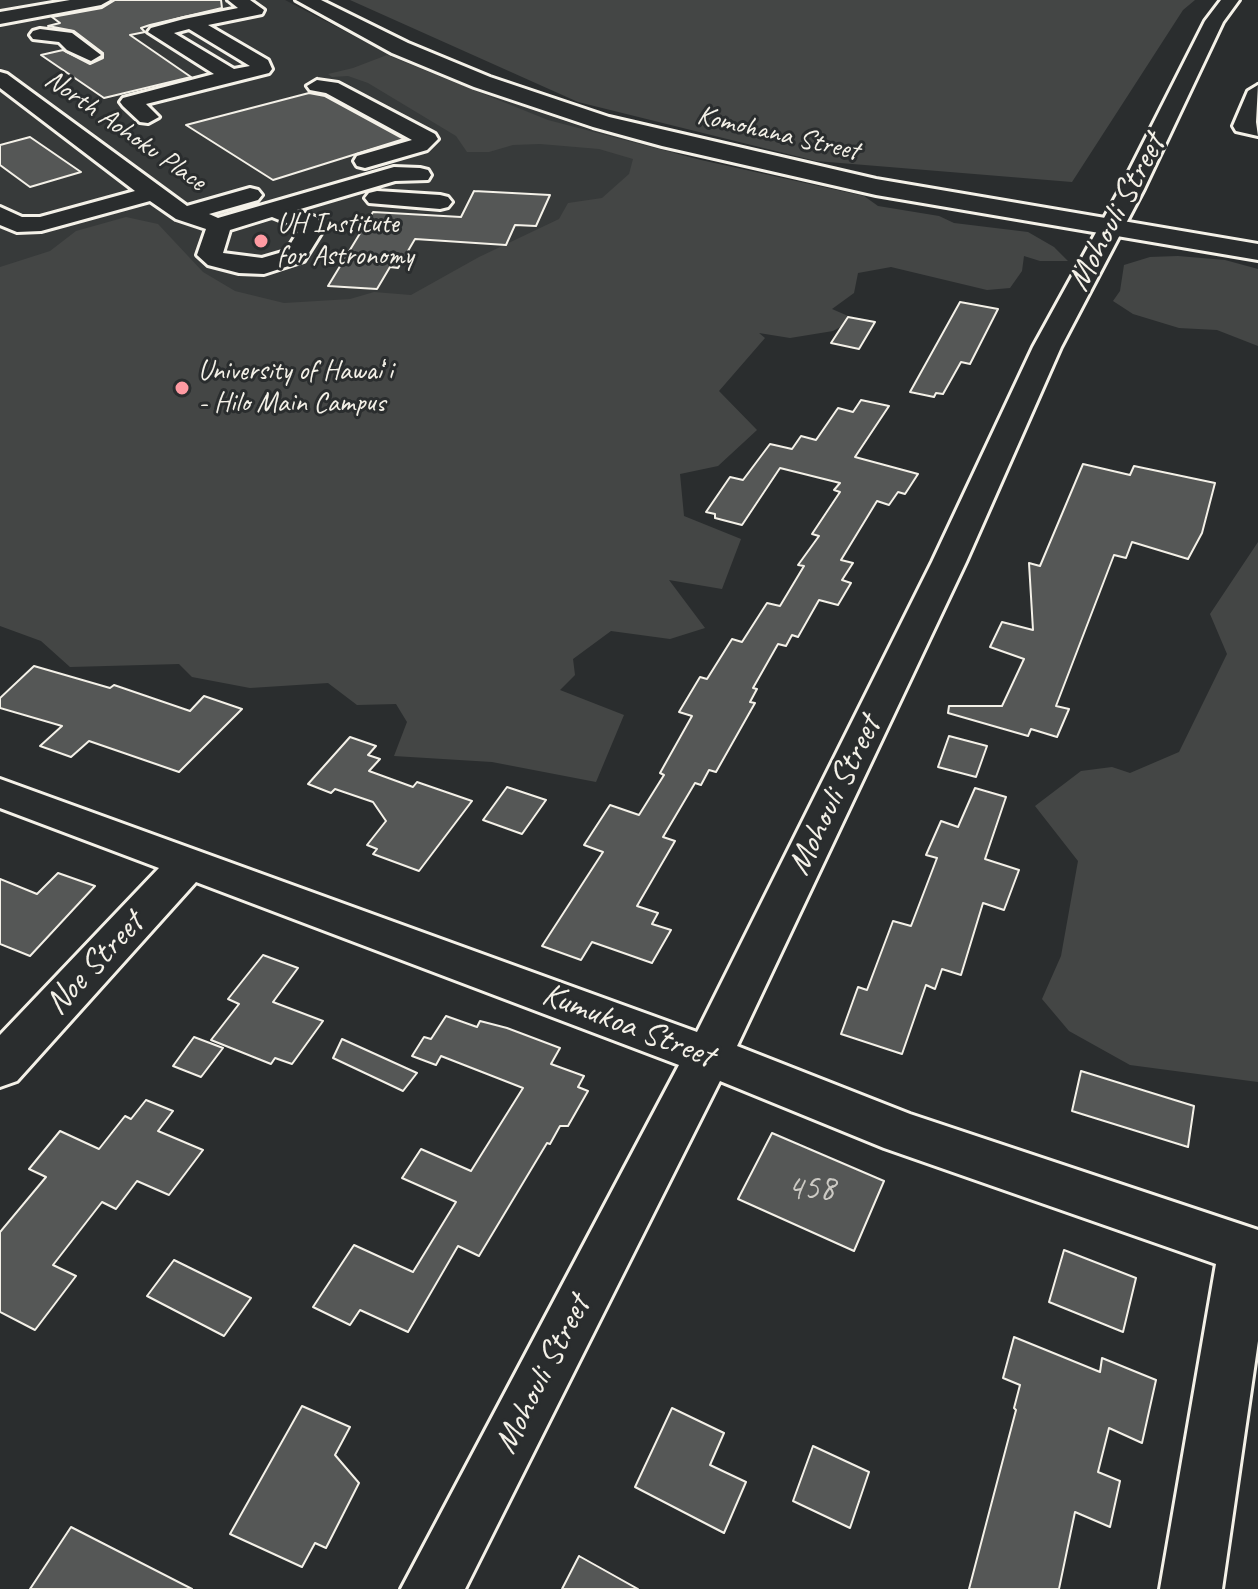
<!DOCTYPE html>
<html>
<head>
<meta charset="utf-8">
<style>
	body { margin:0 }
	canvas { display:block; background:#2a2d2e }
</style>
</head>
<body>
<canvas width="1258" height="1589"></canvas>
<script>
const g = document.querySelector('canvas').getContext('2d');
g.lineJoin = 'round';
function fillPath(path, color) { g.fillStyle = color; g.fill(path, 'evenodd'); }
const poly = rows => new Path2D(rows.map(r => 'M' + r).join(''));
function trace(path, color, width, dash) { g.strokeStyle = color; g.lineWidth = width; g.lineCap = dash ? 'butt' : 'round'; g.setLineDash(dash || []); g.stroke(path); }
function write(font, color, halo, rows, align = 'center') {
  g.font = font + ' Caveat,sans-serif'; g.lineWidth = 6; g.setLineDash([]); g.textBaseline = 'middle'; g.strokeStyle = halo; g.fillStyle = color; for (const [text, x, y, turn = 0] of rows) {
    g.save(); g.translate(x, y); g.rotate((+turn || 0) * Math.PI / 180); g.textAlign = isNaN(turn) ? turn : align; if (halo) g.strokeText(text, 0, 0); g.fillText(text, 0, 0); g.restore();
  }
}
fillPath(poly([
	[0,0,285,0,381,50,467,87,588,129,677,152,37,634,0,623]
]), '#373a3a');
fillPath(poly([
	[350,0,1195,0,1183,10,1072,182,816,161,578,102],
	[387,55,548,120,701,160,864,196,878,206,939,216,954,223,1028,232,1054,247,1068,261,1040,261,1024,256,1022,271,1010,288,987,290,891,267,858,273,854,293,832,309,855,319,833,331,790,338,759,333,765,338,719,391,757,430,718,466,680,474,684,516,741,539,722,589,669,580,705,628,670,639,611,631,573,659,575,675,560,690,624,715,596,782,492,762,394,756,407,722,396,704,357,705,328,683,250,688,192,677,179,664,70,667,41,641,0,626,0,267,50,251,76,231,126,217,158,224,203,272,235,291,284,303,350,299,374,292,411,295,479,257,559,219,568,203,602,198,629,174,633,159,599,149,540,144,513,145,489,152,467,152,456,136,368,83,348,76,332,77,328,74,353,68],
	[1178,256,1225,260,1258,269,1258,346,1217,330,1179,328,1133,314,1113,301,1120,291,1124,265,1150,257],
	[1258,542,1258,1082,1130,1065,1069,1031,1042,999,1061,956,1078,861,1035,806,1081,771,1112,767,1130,773,1179,752,1227,654,1210,614]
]), '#444645');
const building = poly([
	[115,0,221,0,222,8,150,25,141,28,145,32,130,35,191,77,104,98,41,55,63,50,90,64,103,58,103,53,74,31,48,26,60,23,52,17,102,8,115,0],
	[309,93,325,96,404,139,273,180,186,125,309,93],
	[30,137,81,172,30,187,0,165,0,145,30,137],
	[474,191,550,195,536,226,515,225,506,245,415,239,398,268,390,267,377,289,328,286,373,212,461,217,474,191],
	[960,302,998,309,970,364,961,362,943,394,936,393,934,397,910,392,960,302],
	[848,317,875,322,859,349,831,343,848,317],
	[861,400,889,406,855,457,918,474,905,494,898,492,889,505,877,501,841,560,853,563,842,580,851,583,838,605,819,600,798,637,792,635,786,646,778,644,753,688,757,689,750,702,755,703,716,772,709,770,701,785,695,783,663,837,675,841,637,906,658,913,652,924,671,930,652,963,592,942,581,960,542,946,603,852,584,845,610,805,639,815,664,775,660,773,692,716,679,712,700,677,707,679,732,639,742,642,767,603,780,606,804,566,798,565,819,536,812,534,840,492,834,490,840,483,780,468,742,525,715,518,715,514,706,512,730,477,743,480,770,444,792,449,801,436,816,440,838,408,853,412,861,400],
	[1083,464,1130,475,1134,466,1215,483,1202,533,1188,559,1132,542,1126,558,1114,555,1056,706,1069,709,1057,737,1031,729,1028,736,948,713,949,706,1002,706,1024,659,990,647,1002,622,1033,630,1029,563,1040,566,1083,464],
	[34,666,110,688,114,685,190,711,204,696,242,709,179,772,89,741,71,757,40,746,62,726,0,708,0,698,34,666],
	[949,736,987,746,976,777,938,767,949,736],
	[350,737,376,746,368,755,380,759,369,771,413,787,417,782,472,801,419,871,373,854,377,849,367,845,386,821,373,802,335,789,331,793,308,784,350,737],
	[507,787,546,800,522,834,483,820,507,787],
	[975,788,1006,797,985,859,1019,870,1004,910,983,903,961,975,942,969,935,989,926,985,902,1054,841,1034,858,987,867,990,893,921,911,926,937,858,926,855,941,821,958,827,975,788],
	[58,873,95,886,30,956,0,944,0,879,37,894,58,873],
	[263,955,298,968,273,1002,323,1021,292,1064,275,1058,271,1064,211,1040,239,1004,228,999,263,955],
	[446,1016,477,1027,480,1021,507,1028,560,1048,551,1064,584,1076,578,1087,588,1091,568,1126,560,1126,550,1144,547,1143,479,1256,458,1246,408,1332,360,1310,350,1325,313,1307,354,1245,413,1272,456,1202,402,1178,421,1149,471,1171,523,1088,441,1056,436,1065,412,1056,424,1037,431,1039,446,1016],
	[194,1037,223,1048,201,1077,173,1066,194,1037],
	[342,1039,417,1073,403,1091,333,1058,342,1039],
	[1081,1071,1194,1106,1188,1147,1072,1111,1081,1071],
	[146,1100,173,1111,158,1131,203,1150,169,1195,137,1181,116,1209,102,1202,53,1265,76,1276,35,1330,0,1312,0,1232,46,1177,29,1169,60,1131,99,1149,125,1116,131,1119,146,1100],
	[772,1133,884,1181,854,1251,738,1199,772,1133],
	[1064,1250,1136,1278,1123,1332,1049,1302,1064,1250],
	[174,1260,251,1298,224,1336,147,1296,174,1260],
	[1014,1337,1100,1372,1102,1358,1156,1380,1142,1443,1109,1428,1098,1472,1120,1481,1110,1527,1075,1512,1059,1589,969,1589,1016,1410,1014,1408,1020,1385,1003,1378,1014,1337],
	[302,1406,350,1427,335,1455,359,1483,326,1548,315,1543,302,1567,230,1534,302,1406],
	[672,1408,724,1433,710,1465,746,1482,724,1533,635,1487,672,1408],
	[813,1446,869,1472,850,1528,793,1501,813,1446],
	[71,1527,192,1589,30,1589,71,1527],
	[579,1556,638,1589,562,1589,579,1556]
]);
fillPath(building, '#555756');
trace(building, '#f4f1e8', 2);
const minor = poly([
	[70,0,110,0,101,5,0,24,0,12,70,0],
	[228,0,250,0,264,10,262,14,208,25,268,60,272,69,269,73,146,104,159,117,148,123,140,122,123,106,120,102,123,98,214,74,148,32,151,28,184,19,238,8,228,0],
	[189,29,250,66,234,69,174,33,189,29],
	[1221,0,1239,0,1223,22,1144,189,1061,347,966,562,737,1046,910,1114,1258,1230,1258,1341,1222,1589,1160,1589,1216,1264,884,1148,720,1081,465,1589,401,1589,679,1065,196,882,17,1081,0,1087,0,1035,159,868,0,808,0,779,697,1032,932,562,1033,347,1120,189,1205,21,1221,0],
	[40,29,72,33,101,55,91,61,67,50,59,42,33,39,30,35,33,31,40,29],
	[0,72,7,74,187,206,250,188,258,190,262,195,258,200,209,214,218,218,394,167,420,168,428,170,431,175,428,180,395,181,297,210,318,218,322,232,304,261,264,274,239,273,208,265,197,255,206,229,176,219,150,201,41,231,17,232,0,225,0,207,22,217,40,217,135,191,0,88,0,72],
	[272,217,297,227,298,232,286,251,262,258,223,253,230,230,272,217],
	[317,80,338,83,435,134,438,139,427,150,365,168,357,166,354,161,357,156,412,140,326,93,310,90,307,86,317,80],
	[1258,85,1256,122,1258,136,1236,131,1233,126,1248,91,1258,85],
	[377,191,440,195,448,197,452,202,448,207,440,209,369,203,365,198,369,193,377,191]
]);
const major = poly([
	[296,0,321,0,408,43,490,77,609,117,876,179,1258,244,1258,260,876,195,662,146,593,127,474,87,392,53,296,0]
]);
trace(minor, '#f4f1e8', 6);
trace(major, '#f4f1e8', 6);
fillPath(minor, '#2a2d2e');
fillPath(major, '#2a2d2e');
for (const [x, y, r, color] of [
	[261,241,8,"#ff9aa2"],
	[182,388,8,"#ff9aa2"]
]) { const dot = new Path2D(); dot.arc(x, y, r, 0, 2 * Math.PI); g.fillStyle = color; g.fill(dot); trace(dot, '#2a2d2e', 3); }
write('28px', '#f4f1e8', '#2a2d2e', [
	["North Aohoku Place",125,131,35],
	["Komohana Street",778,134,13]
]);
write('28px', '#f4f1e8', '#2a2d2e', [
	["UH Institute",277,225],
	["for Astronomy",277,257],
	["University of Hawaiʻi",198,372],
	["- Hilo Main Campus",198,404]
], 'left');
write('34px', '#f4f1e8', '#2a2d2e', [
	["Mohouli Street",1117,213,-62],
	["Mohouli Street",835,796,-64],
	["Noe Street",95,964,-47],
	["Kumukoa Street",628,1026,21],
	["Mohouli Street",543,1375,-63]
]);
write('36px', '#cccac4', null, [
	["458",811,1190]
]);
</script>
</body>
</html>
